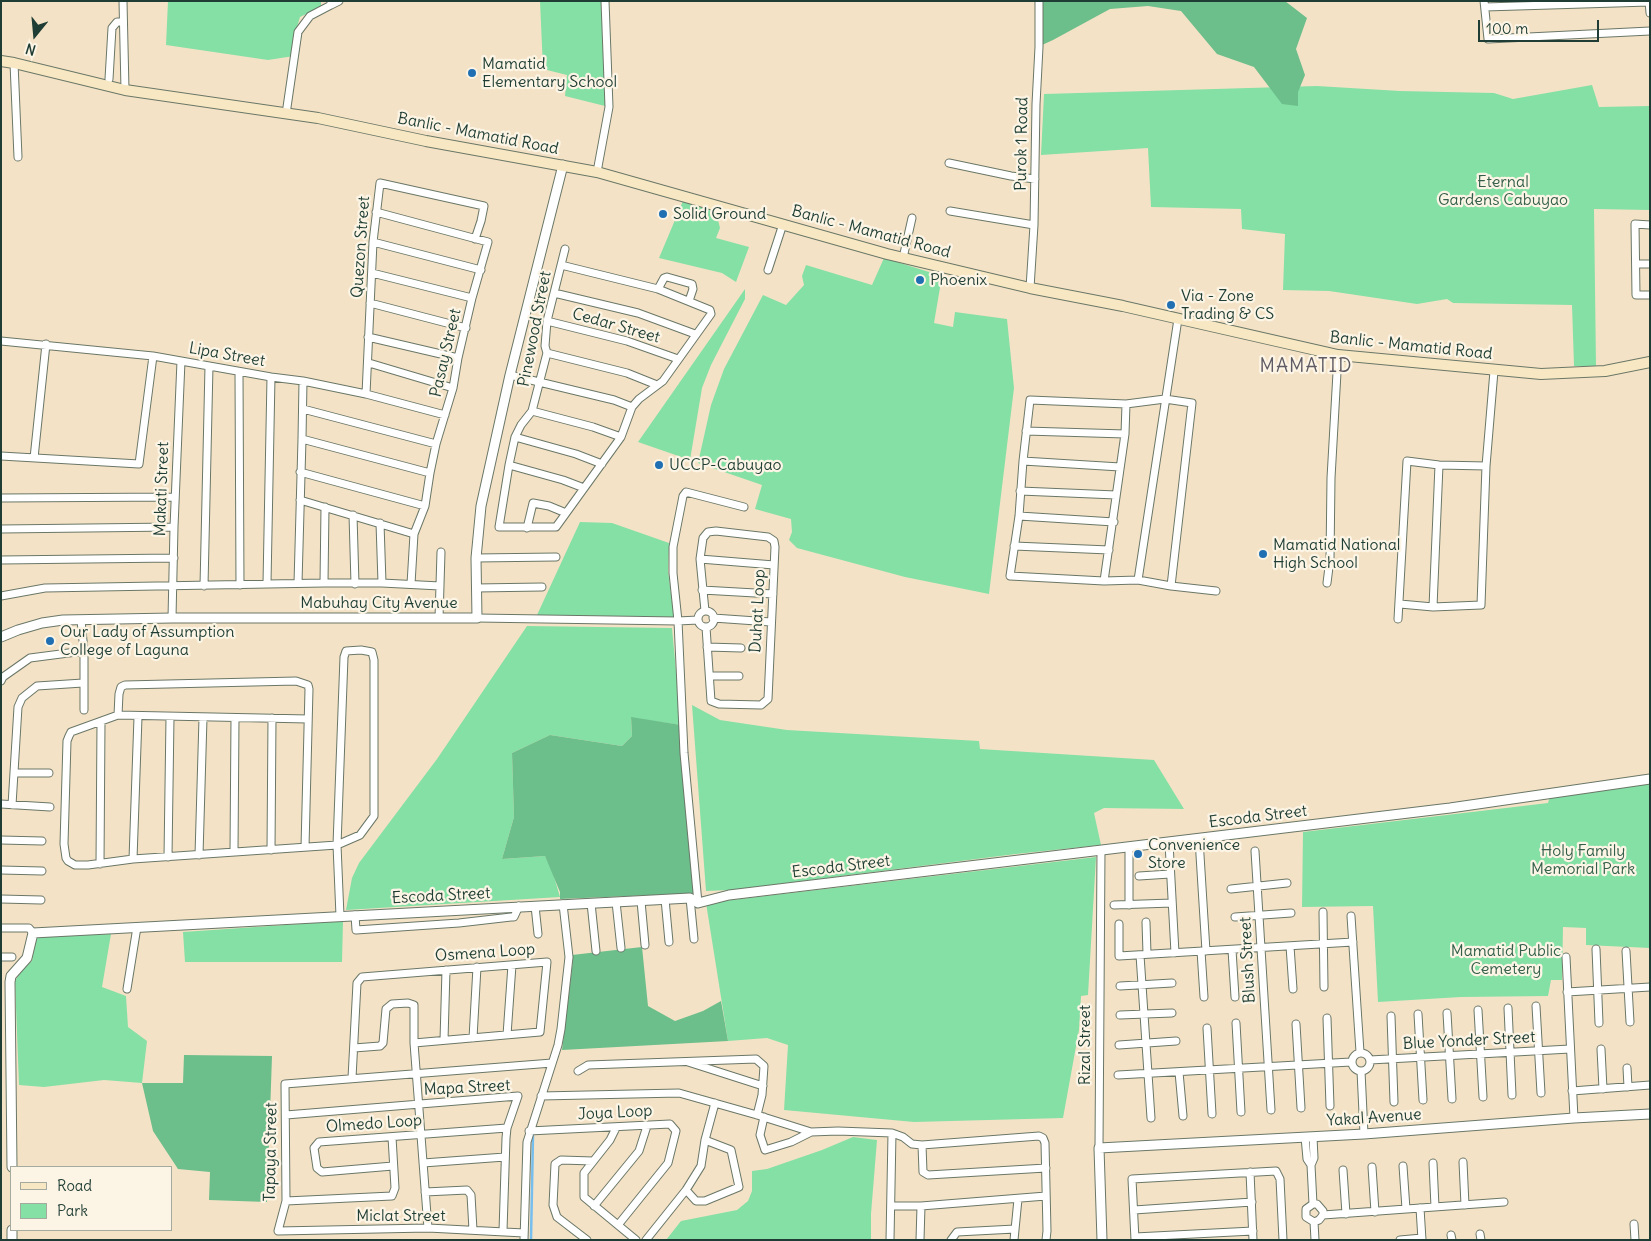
<!DOCTYPE html>
<html>
<head>
<meta charset="utf-8">
<style>
	body { margin:0 }
	#map { position:relative; width:1651px; height:1241px; overflow:hidden; background:#f4e2c6; font-family:Delius,sans-serif }
	canvas { display:block }
	.frame { position:absolute; inset:0; border:2px solid #1f3d34; pointer-events:none }
	.legend { position:absolute; left:10px; top:1166px; width:162px; height:65px; box-sizing:border-box; background:#fcf5e5; border:1px solid #a4ab9e; margin:0; padding:6px 9px; list-style:none; font-size:15px; color:#1f3d34 }
	.legend li { display:flex; align-items:center; gap:10px; height:25px }
	.legend b { width:25px; border:1px solid #a4ab9e }
	.north { position:absolute; left:10px; top:10px; width:50px; height:50px; -webkit-text-stroke:4px #fcf5e5; paint-order:stroke; rotate:197deg; font-size:14px; font-weight:700; line-height:20px; text-align:center; color:#1f3d34 }
	.north::after { content:''; display:block; margin:auto; width:18px; height:22px; background:#1f3d34; clip-path:polygon(50% 0,100% 100%,50% 72%,0 100%) }
	.scale { position:absolute; left:1478px; top:20px; width:121px; height:22px; box-sizing:border-box; border:2px solid #1f3d34; border-top:0; padding-left:6px; font-size:15px; line-height:18px; white-space:nowrap; color:#1f3d34; -webkit-text-stroke:4px #fcf5e5; paint-order:stroke }
</style>
</head>
<body>
<div id="map">
<canvas width="1651" height="1241"></canvas>
<div class="frame"></div>
<ul class="legend">
<li><b style="height:6px;background:#f7e8c3"></b>Road</li>
<li><b style="height:14px;background:#85e0a6"></b>Park</li>
</ul>
<div class="north">N</div>
<div class="scale">100 m</div>
</div>
<script>
const g = document.querySelector('canvas').getContext('2d');
g.lineJoin = 'round';
function fillPath(path, color) { g.fillStyle = color; g.fill(path, 'evenodd'); }
const poly = rows => new Path2D(rows.map(r => 'M' + r).join(''));
function trace(path, color, width, dash) { g.strokeStyle = color; g.lineWidth = width; g.lineCap = dash ? 'butt' : 'round'; g.setLineDash(dash || []); g.stroke(path); }
function write(font, color, halo, rows, align = 'center') {
  g.font = font + ' Delius,sans-serif'; g.lineWidth = 4.5; g.setLineDash([]); g.textBaseline = 'middle'; g.strokeStyle = halo; g.fillStyle = color; for (const [text, x, y, turn = 0] of rows) {
    g.save(); g.translate(x, y); g.rotate((+turn || 0) * Math.PI / 180); g.textAlign = isNaN(turn) ? turn : align; if (halo) g.strokeText(text, 0, 0); g.fillText(text, 0, 0); g.restore();
  }
}
fillPath(poly([
	[168,1,321,1,321,7,300,17,297,27,302,35,299,49,294,56,268,60,166,45],
	[540,1,605,1,609,107,565,96,567,75,543,69],
	[1592,85,1599,107,1650,106,1650,210,1594,209,1596,366,1574,366,1572,305,1453,303,1447,299,1417,304,1329,291,1283,290,1285,234,1242,229,1241,209,1151,207,1148,148,1041,155,1044,94,1317,86,1400,91,1494,93,1513,99],
	[683,201,715,208,720,228,716,238,749,247,736,282,722,273,659,258],
	[884,258,942,276,934,323,953,327,955,312,1007,319,1014,388,989,594,905,577,797,548,789,540,792,532,791,519,755,509,762,485,698,463,711,405,724,369,763,295,786,305,804,285,802,276,806,265,872,285],
	[745,289,745,299,711,365,702,388,690,460,638,442],
	[580,522,612,523,669,543,668,571,674,617,537,615],
	[527,626,672,628,681,725,631,718,632,736,622,746,550,735,512,753,514,817,502,859,545,856,552,870,560,897,346,910,352,878,359,863,437,759],
	[692,705,720,720,787,730,979,741,980,749,1154,760,1184,809,1104,808,1094,813,1101,845,1016,854,731,890,706,891],
	[1650,782,1650,948,1586,945,1586,928,1563,927,1562,980,1551,980,1548,996,1461,997,1378,1002,1373,906,1302,907,1303,832,1548,803,1550,796],
	[1096,857,1088,995,1081,996,1079,1030,1063,1118,914,1122,784,1110,788,1045,767,1038,728,1041,706,903],
	[343,921,342,962,185,962,183,932],
	[111,934,102,987,126,996,128,1027,147,1041,142,1083,104,1080,44,1087,19,1085,15,981,22,970,32,961,36,937],
	[853,1137,877,1140,871,1214,871,1240,666,1240,681,1221,737,1210,748,1201,752,1191,752,1171,767,1169,822,1150]
]), '#85e0a6');
fillPath(poly([
	[1043,1,1285,1,1307,18,1296,49,1305,75,1298,92,1298,106,1282,104,1254,67,1217,54,1181,11,1148,6,1110,9,1053,40,1042,45],
	[631,717,681,725,699,893,560,899,560,892,545,856,502,859,514,817,512,753,550,735,622,746,632,736],
	[642,947,648,1006,675,1021,703,1011,721,1001,728,1041,562,1050,573,960,572,955],
	[184,1055,272,1056,267,1202,209,1200,210,1172,178,1169,153,1131,142,1083,183,1083]
]), '#6cbe8b');
trace(poly([
	[531,1240,533,1136]
]), '#76beee', 2.5);
const minor = poly([
	[123,1,125,90],
	[1484,1,1488,39,1650,31],
	[1649,1,1650,13],
	[331,2,331,5,339,1],
	[1485,7,1649,2],
	[14,63,18,157],
	[109,79,112,28,117,22,123,22],
	[286,114,298,32,310,16,331,5],
	[949,163,1011,176,1035,179],
	[597,172,609,107,605,1],
	[950,211,1034,225],
	[376,212,488,242,472,298,458,358,453,388,436,444,430,473,425,506,414,534,411,584],
	[1650,225,1635,224,1636,295,1650,295],
	[373,242,481,270],
	[903,258,912,218],
	[1636,264,1650,264],
	[561,265,658,289,710,310,711,314,663,381,639,399,632,407,621,437,556,527,499,527,509,465,515,437,521,425,532,411,547,353,545,346,547,321,565,249],
	[768,270,783,224],
	[372,273,472,298],
	[1030,288,1034,225,1036,104,1039,47,1039,1],
	[658,289,664,278,667,277,692,284,693,289,689,301],
	[554,293,638,313,695,334],
	[370,303,466,328],
	[547,321,627,341,678,359],
	[368,337,458,358],
	[1,341,153,356,271,377,303,381,366,394,445,415],
	[547,353,627,373,657,385],
	[369,363,453,388],
	[239,372,240,585],
	[510,375,614,400,632,407],
	[366,394,373,242,380,183,484,206,481,221,475,239],
	[303,409,436,444],
	[532,411,593,427,621,437],
	[1026,431,1125,434],
	[515,437,576,454,602,464],
	[302,439,430,473],
	[1,456,139,464,153,356],
	[34,458,46,344],
	[1023,461,1120,467],
	[509,465,563,480,584,488],
	[300,472,425,506],
	[1020,491,1116,495],
	[1,498,175,497],
	[300,500,414,534],
	[353,515,355,584],
	[1019,516,1114,522],
	[380,523,382,583],
	[527,528,533,503,549,506,566,513],
	[1,529,174,527],
	[1014,546,1109,550],
	[476,558,556,557],
	[700,559,774,565],
	[1,560,174,558],
	[1138,580,1178,319],
	[1104,581,1125,434,1126,404],
	[267,583,271,377],
	[298,583,302,439,303,381],
	[324,583,325,507],
	[1327,583,1330,559,1331,478,1338,355],
	[204,586,209,366],
	[1171,586,1192,403,1165,399,1126,404,1030,400,1023,461,1019,516,1010,576,1104,581,1138,580,1171,586,1216,591],
	[476,588,542,587],
	[702,590,773,594],
	[1,596,45,588,324,583,382,583,440,586],
	[1400,604,1433,607,1481,605,1486,466,1494,371],
	[1433,607,1439,465],
	[705,611,700,559,703,538,708,532,716,531,768,537,774,541,775,547,768,699,761,705,719,704,711,701,706,627],
	'698 619a8 8 0 1 1 16 0a8 8 0 1 1-16 0Z',
	[172,618,174,527,181,361],
	[439,618,441,552],
	[477,618,678,621,698,620],
	[713,618,771,622],
	[1398,619,1407,461,1439,465,1486,466],
	[81,620,84,651,84,710],
	[707,647,741,648],
	[710,676,739,676],
	[1,681,3,677,30,658,84,651],
	[118,715,71,732,69,736,67,741,64,844,66,858,68,861,75,865,88,865,133,859],
	[138,717,133,859,337,845,360,835,374,816,374,660,372,652,361,650,346,651,344,657,337,845,340,916],
	[14,773,49,773],
	[1,804,50,807],
	[12,805,18,707,22,698,37,686,83,683],
	[1199,839,1206,951],
	[1,840,42,841],
	[1169,843,1175,953],
	[305,847,309,689,308,685,296,681,125,685,121,687,119,694,118,715,308,719],
	[271,850,272,718],
	[1255,851,1271,1110],
	[234,852,235,718],
	[199,855,203,718],
	[168,857,170,717],
	[100,864,101,722],
	[1,870,42,871],
	[1139,876,1170,874],
	[1231,889,1287,883],
	[690,898,694,939],
	[1,899,41,900],
	[665,899,669,942],
	[641,901,645,945],
	[616,902,621,948],
	[591,903,596,951],
	[698,903,684,753,678,621,673,573,673,547,683,496,686,492,744,507],
	[1114,905,1172,903],
	[1129,905,1129,848],
	[535,906,538,934],
	[1323,912,1324,987],
	[355,915,356,930,459,923,511,917,514,917,519,906],
	[1351,916,1360,1052],
	[1235,917,1291,913],
	[1146,922,1147,954],
	[1119,924,1119,956,1353,942],
	[1,928,29,928,33,933],
	[1290,946,1293,989],
	[1596,949,1599,1023],
	[1232,950,1235,997],
	[1201,951,1204,997],
	[1626,951,1630,1022],
	[1140,955,1151,1118],
	[1,957,12,957],
	[1566,957,1574,1118],
	[1120,986,1172,983],
	[127,989,137,927],
	[1567,992,1650,987],
	[1536,1006,1541,1093],
	[1508,1008,1512,1095],
	[1478,1010,1483,1097],
	[1447,1013,1452,1099],
	[1418,1014,1423,1100],
	[1120,1015,1172,1013],
	[1391,1016,1394,1102],
	[1327,1018,1330,1106],
	[1236,1023,1241,1112],
	[1296,1024,1301,1108],
	[1207,1028,1212,1114],
	[507,1035,512,965],
	[473,1038,477,967],
	[444,1040,446,970],
	[1119,1045,1176,1041],
	[354,1048,380,1046,383,1043,386,1009,392,1004,408,1003,414,1005,414,1043,428,1228],
	[1601,1049,1603,1089],
	'1352 1062a9 9 0 1 1 18 0a9 9 0 1 1-18 0Z',
	[1370,1060,1570,1049],
	[688,1062,763,1086],
	[1627,1068,1628,1087],
	[578,1071,588,1065,756,1059,764,1066,762,1095,757,1115],
	[1361,1071,1364,1134],
	[1179,1072,1183,1116],
	[1118,1075,1351,1062],
	[352,1078,357,983,362,977,547,962,540,1032,414,1043],
	[1572,1091,1650,1085],
	[541,1096,679,1093,757,1115,811,1132],
	[286,1115,518,1096,507,1128,506,1138,503,1231],
	[764,1117,760,1135,765,1150,791,1142,811,1132,838,1131,892,1133,903,1137,912,1144,922,1145,1039,1136,1043,1138,1045,1143,1047,1231,1046,1240],
	[616,1128,610,1140,584,1173,584,1197,636,1240],
	[529,1131,670,1124,676,1131,668,1163,618,1225],
	[1305,1137,1307,1159,1311,1165,1313,1204],
	[705,1140,715,1103],
	[922,1145,923,1172,928,1175,1046,1168],
	[1099,1148,1101,851],
	[1463,1162,1465,1205],
	[423,1163,505,1157],
	[1433,1163,1435,1207],
	[1311,1165,1314,1158,1313,1137],
	[393,1166,322,1172,317,1168,314,1148,319,1142,507,1128],
	[1403,1166,1406,1209],
	[1372,1167,1375,1212],
	[1343,1170,1346,1214],
	[1250,1172,1253,1240],
	[425,1192,467,1190,471,1195,473,1230],
	[286,1201,392,1196,395,1188,392,1137],
	[594,1206,639,1151,647,1126],
	[892,1206,921,1206,1046,1196],
	[1420,1208,1422,1240],
	[1134,1210,1252,1202],
	[1323,1215,1323,1211,1317,1204,1313,1204,1306,1209,1306,1217,1314,1222,1319,1220,1323,1215,1504,1202],
	[1314,1222,1315,1240],
	[1634,1224,1635,1240],
	[524,1233,428,1228,278,1231,286,1201,285,1084,552,1063],
	[1480,1234,1481,1240],
	[1451,1235,1452,1240],
	[1135,1237,1253,1231],
	[524,1240,527,1142,558,1045,561,1029,569,957,563,904],
	[587,1240,557,1217,553,1205,555,1164,561,1160,593,1161],
	[646,1240,686,1190,701,1166,705,1140,731,1150,739,1187,705,1201,696,1201,686,1190],
	[890,1240,892,1133],
	[920,1240,921,1206],
	[951,1240,957,1232,1015,1229],
	[1014,1240,1018,1199],
	[1135,1240,1132,1179,1276,1171,1280,1179,1283,1240],
	[1400,1240,1422,1238]
]);
const tertiary = poly([
	[1,637,18,630,42,623,63,620,172,618,477,618,476,558,481,506,510,375,563,165],
	[12,1167,10,982,11,976,27,958,33,933,690,898,698,903,729,895,1450,808,1650,779],
	[12,1230,12,1240],
	[1102,1240,1099,1148,1364,1134,1574,1118,1650,1114]
]);
const secondary = poly([
	[1,61,14,63,125,90,318,118,426,141,597,172,887,254,1030,288,1123,306,1338,355,1541,374,1605,371,1650,362]
]);
trace(minor, '#6a7767', 9);
trace(tertiary, '#6a7767', 11);
trace(secondary, '#6a7767', 12);
trace(minor, '#fff', 7);
trace(tertiary, '#fff', 9);
trace(secondary, '#f7e8c3', 10);
for (const [x, y, r, color] of [
	[472,73,5,"#1f6fb2"],
	[663,214,5,"#1f6fb2"],
	[920,280,5,"#1f6fb2"],
	[1171,305,5,"#1f6fb2"],
	[659,465,5,"#1f6fb2"],
	[1263,554,5,"#1f6fb2"],
	[50,641,5,"#1f6fb2"],
	[1138,854,5,"#1f6fb2"]
]) { const dot = new Path2D(); dot.arc(x, y, r, 0, 2 * Math.PI); g.fillStyle = color; g.fill(dot); trace(dot, '#fcf5e5', 2); }
write('16px', '#1f3d34', '#fcf5e5', [
	["Mamatid",482,64],
	["Elementary School",482,82],
	["Solid Ground",673,214],
	["Phoenix",930,280],
	["Via - Zone",1181,296],
	["Trading & CS",1181,314],
	["UCCP-Cabuyao",669,465],
	["Mamatid National",1273,545],
	["High School",1273,563],
	["Our Lady of Assumption",60,632],
	["College of Laguna",60,650],
	["Convenience",1148,845],
	["Store",1148,863]
], 'left');
write('16px', '#1f3d34', '#fcf5e5', [
	["Banlic - Mamatid Road",478,134,11],
	["Purok 1 Road",1022,144,-89],
	["Banlic - Mamatid Road",871,232,15],
	["Quezon Street",361,247,-86],
	["Cedar Street",616,326,16],
	["Pinewood Street",535,329,-79],
	["Banlic - Mamatid Road",1411,346,6],
	["Pasay Street",446,353,-77],
	["Lipa Street",227,355,10],
	["Makati Street",162,489,-88],
	["Mabuhay City Avenue",379,603],
	["Duhat Loop",758,611,-87],
	["Escoda Street",1258,817,-7],
	["Escoda Street",841,867,-7],
	["Escoda Street",441,896,-3],
	["Osmena Loop",485,953,-4],
	["Blush Street",1248,960,-93],
	["Blue Yonder Street",1469,1041,-3],
	["Rizal Street",1085,1045,-90],
	["Mapa Street",467,1088,-3],
	["Joya Loop",615,1113,-3],
	["Yakal Avenue",1374,1118,-4],
	["Olmedo Loop",374,1124,-4],
	["Tapaya Street",271,1152,-89],
	["Miclat Street",401,1216]
]);
write('16px', '#335e4b', '#fcf5e5', [
	["Eternal",1503,182],
	["Gardens Cabuyao",1503,200],
	["Holy Family",1583,851],
	["Memorial Park",1583,869],
	["Mamatid Public",1506,951],
	["Cemetery",1506,969]
]);
g.letterSpacing = '1px';
write('19px', '#5f5b64', '#fcf5e5', [
	["MAMATID",1306,367]
]);
g.letterSpacing = '0px';
</script>
</body>
</html>
